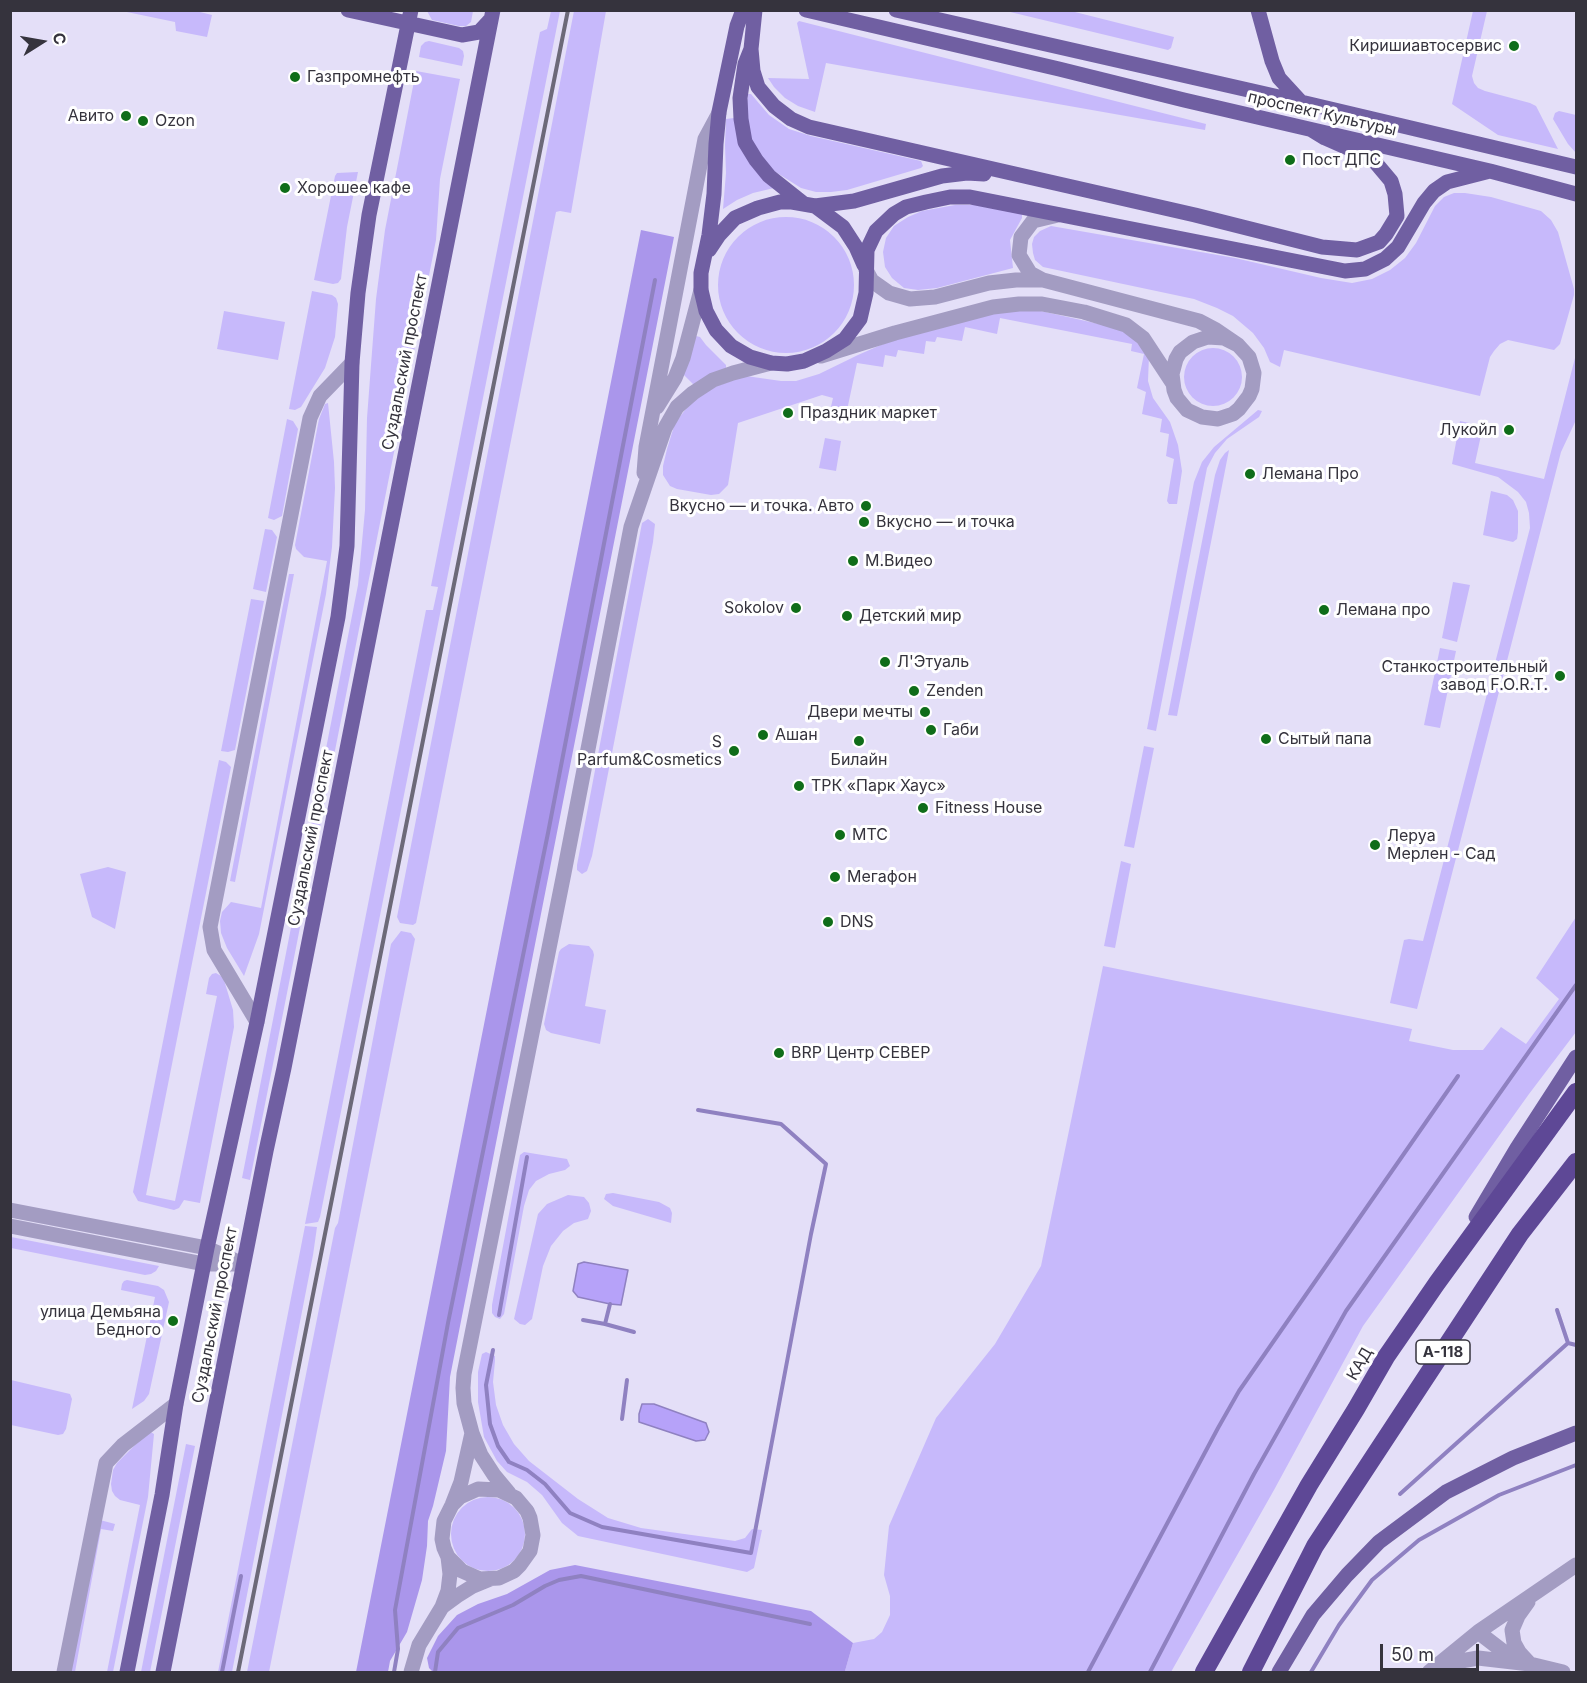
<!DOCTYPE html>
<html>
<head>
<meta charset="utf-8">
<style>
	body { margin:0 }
	#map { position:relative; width:1587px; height:1683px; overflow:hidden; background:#e4dff8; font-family:Inter,sans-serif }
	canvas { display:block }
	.frame { position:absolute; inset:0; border:12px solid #35333d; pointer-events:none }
	.north { position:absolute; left:12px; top:12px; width:60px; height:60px; -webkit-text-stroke:4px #fff; paint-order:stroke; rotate:79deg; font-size:16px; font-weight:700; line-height:24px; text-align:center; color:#35333d }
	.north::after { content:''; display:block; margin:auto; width:21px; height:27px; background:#35333d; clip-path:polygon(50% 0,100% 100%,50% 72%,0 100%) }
	.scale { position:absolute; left:1380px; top:1644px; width:99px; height:27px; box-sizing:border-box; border:3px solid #35333d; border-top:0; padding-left:8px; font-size:18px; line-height:21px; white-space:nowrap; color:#35333d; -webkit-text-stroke:4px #fff; paint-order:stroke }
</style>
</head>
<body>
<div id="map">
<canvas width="1587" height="1683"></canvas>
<div class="frame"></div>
<div class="north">С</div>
<div class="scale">50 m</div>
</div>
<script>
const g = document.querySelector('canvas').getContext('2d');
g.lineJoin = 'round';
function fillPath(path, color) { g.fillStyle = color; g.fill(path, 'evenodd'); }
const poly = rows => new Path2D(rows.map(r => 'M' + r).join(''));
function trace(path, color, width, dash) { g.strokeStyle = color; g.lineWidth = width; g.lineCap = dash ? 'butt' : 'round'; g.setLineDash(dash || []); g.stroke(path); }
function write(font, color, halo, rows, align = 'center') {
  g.font = font + ' Inter,sans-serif'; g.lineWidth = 6; g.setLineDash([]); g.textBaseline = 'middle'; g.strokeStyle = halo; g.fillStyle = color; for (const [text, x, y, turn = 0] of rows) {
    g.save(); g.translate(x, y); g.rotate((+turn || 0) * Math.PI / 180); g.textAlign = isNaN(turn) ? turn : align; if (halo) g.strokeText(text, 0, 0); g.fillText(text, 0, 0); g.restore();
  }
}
fillPath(poly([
	[192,10,212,15,207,37,176,31,175,22,122,11],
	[427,11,473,11,471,22,466,26,459,26,432,20],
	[551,11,560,11,320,1217,318,1222,305,1224,426,610,433,610,438,587,431,586,540,32,547,29],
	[574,11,606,11,571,213,560,211,556,212,416,923,413,925,400,923,397,917],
	[1006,11,1071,11,1174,37,1171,48,1168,50],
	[1473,11,1487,11,1472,76,1474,83,1478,88,1485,91,1530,103,1536,106,1558,149,1498,135,1452,104],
	[799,21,1206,124,1205,130,826,63,815,112,798,106,785,98,774,87,768,78,809,79,797,23],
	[429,41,459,48,463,51,464,56,462,66,419,57,421,46,425,42],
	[416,71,460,79,440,179,436,240,250,1180,242,1178,358,585,365,510,367,418,376,299,385,230],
	[748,94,751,94,769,115,789,129,811,136,921,161,923,166,921,168,847,190,831,192,816,192,801,188,774,171,763,159,751,140,746,109],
	[1559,111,1576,115,1576,153,1568,144,1553,119,1555,113],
	[734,118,774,188,753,193,737,200,723,209,726,173,725,145,726,119],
	[358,172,347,227,341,279,338,283,333,284,314,280,335,176,337,173],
	[1454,193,1465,193,1491,197,1541,211,1551,220,1558,232,1574,289,1574,295,1560,344,1554,350,1508,340,1500,344,1494,351,1490,357,1480,396,1284,350,1280,367,1270,362,1264,348,1253,333,1233,316,1217,308,1194,299,1043,267,1035,260,1033,253,1032,244,1034,237,1040,231,1051,226,1235,258,1321,278,1352,283,1372,279,1390,270,1405,258,1416,243,1435,206,1444,197],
	[955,205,979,205,1022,213,1022,218,1010,240,1013,268,937,288,918,290,904,288,892,278,885,267,883,252,886,238,894,226,908,217,922,211],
	'718 285a68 68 0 1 1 136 0a68 68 0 1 1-136 0Z',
	[312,291,332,295,336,298,338,304,335,337,325,368,301,407,295,410,289,409],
	[1032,309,1126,330,1149,356,1148,381,1153,398,1170,422,1178,445,1182,471,1177,504,1169,504,1167,501,1174,459,1166,456,1169,434,1160,432,1162,419,1142,414,1146,392,1137,388,1144,354,1131,351,1132,344,1000,318,997,334,965,327,962,341,937,337,935,342,926,341,924,354,898,350,896,357,885,355,883,367,857,363,846,415,830,411,833,398,822,395,738,423,728,485,719,494,711,495,677,489,670,486,663,475,663,466,667,449,675,423,689,405,710,388,746,376,781,381,796,381,819,374,858,355,883,344,937,326,997,313],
	[224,311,285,322,278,360,217,349],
	[696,336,700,337,706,345,726,365,726,368,694,385,683,374],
	'1184 377a29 29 0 1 1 58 0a29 29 0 1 1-58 0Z',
	[1576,354,1576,420,1561,452,1417,1009,1390,1003,1404,940,1409,939,1423,941,1530,528,1529,513,1526,502,1518,492,1498,477,1452,464,1460,421,1483,426,1475,463,1544,479],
	[328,403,334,462,335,488,332,547,326,594,259,934,244,976,227,948,221,933,220,921,222,912,231,902,261,908,327,561,304,557,296,549,295,545,319,419,325,404],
	[1258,410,1262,411,1259,417,1227,439,1215,453,1207,468,1156,731,1147,729,1194,482,1202,462,1214,447],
	[287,419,293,421,298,429,282,516,274,520,268,518],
	[825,438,841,441,836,471,819,468],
	[1229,450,1177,716,1168,715,1215,475,1220,460,1225,453],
	[1491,491,1507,495,1513,500,1518,511,1518,532,1517,539,1513,542,1483,535],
	[648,519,655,524,653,542,592,856,587,871,582,874,577,870,577,865,642,523],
	[265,529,272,530,277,537,266,592,253,589],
	[289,574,294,574,235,882,230,881],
	[1453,582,1470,585,1457,642,1442,638],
	[251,599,264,601,235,750,228,752,221,751],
	[1440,648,1456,651,1440,728,1424,725],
	[1144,746,1154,748,1134,848,1124,846],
	[219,760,226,762,231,767,146,1195,175,1201,217,996,206,994,209,978,212,974,216,973,221,976,224,980,233,1010,234,1027,200,1203,184,1200,179,1208,174,1210,138,1201,133,1192],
	[1121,861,1131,864,1115,948,1104,946],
	[108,867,126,872,115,929,92,917,80,874],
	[1576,917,1576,1032,1529,1094,1363,1326,1274,1490,1171,1672,838,1672,845,1671,853,1643,874,1639,882,1632,890,1615,890,1596,884,1575,889,1526,936,1418,995,1344,1041,1266,1103,966,1412,1029,1409,1041,1453,1050,1483,1050,1501,1027,1526,1044,1559,999,1536,978],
	[401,931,411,933,415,939,269,1672,247,1672,335,1228,338,1223,391,944],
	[569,944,589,946,593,951,594,955,585,1006,606,1010,600,1044,551,1033,546,1030,544,1024,559,952,561,949],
	[524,1152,567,1159,570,1166,565,1170,549,1174,536,1181,529,1190,524,1206,504,1314,500,1319,495,1317,492,1313,492,1305,520,1155],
	[613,1193,659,1202,670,1208,672,1213,671,1223,613,1206,604,1199,606,1194],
	[568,1195,584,1197,589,1203,591,1211,588,1219,574,1223,563,1231,551,1246,543,1266,532,1319,525,1325,520,1324,514,1319,538,1214,547,1204],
	[305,1226,317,1227,313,1255,232,1672,218,1672],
	[10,1237,11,1237,159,1266,156,1271,151,1274,145,1275,11,1248],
	[127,1280,158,1286,164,1290,169,1302,149,1394,144,1401,132,1409,155,1297,121,1290,122,1284,124,1281],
	[486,1352,495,1356,495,1361,493,1382,496,1405,503,1425,514,1444,529,1461,578,1499,608,1518,641,1528,735,1541,745,1538,752,1529,762,1530,754,1568,747,1572,578,1536,562,1523,542,1495,527,1482,507,1472,497,1461,484,1437,478,1402,478,1372,482,1354],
	[11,1380,70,1394,72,1399,66,1429,63,1434,58,1435,11,1425],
	[149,1431,154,1434,148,1497,113,1672,107,1672,140,1505,120,1500,115,1496,112,1491,111,1484,113,1470,117,1463],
	[186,1444,195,1446,150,1672,141,1672],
	'451 1534a37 37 0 1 1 74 0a37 37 0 1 1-74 0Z',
	[100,1520,115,1524,113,1531,101,1529,75,1672,71,1672]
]), '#c7b9fb');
fillPath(poly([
	[641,230,674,237,450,1377,446,1451,433,1506,428,1521,427,1546,422,1580,407,1632,390,1661,388,1672,356,1672],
	[575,1565,811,1611,853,1643,845,1671,433,1672,429,1668,427,1658,438,1636,457,1615,478,1604,507,1594,550,1570]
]), '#aa96eb');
const water = poly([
	[584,1262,628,1270,621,1305,610,1304,578,1297,573,1291,578,1264,584,1262],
	[642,1404,654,1404,706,1423,709,1432,705,1440,696,1441,639,1422,639,1414,642,1404]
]);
fillPath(water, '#b6a2f9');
trace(water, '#8f81c1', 1.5);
trace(poly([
	[1557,1310,1568,1343,1576,1345],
	[499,1315,527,1157],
	[583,1320,605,1324,634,1332],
	[605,1324,610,1304],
	[493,1350,486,1385,490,1424,498,1446,509,1462,527,1470,545,1484,570,1513,602,1527,751,1553,811,1234,826,1164,781,1124,698,1110],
	[622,1419,627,1380],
	[1400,1494,1568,1343],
	[222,1672,241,1576],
	[394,1672,398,1649,395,1610,448,1323,548,833,655,280],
	[435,1672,438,1652,458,1628,513,1605,545,1586,559,1580,581,1576,810,1624],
	[1088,1672,1218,1428,1239,1391,1458,1076],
	[1150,1672,1254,1474,1346,1311,1576,985],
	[1311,1672,1339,1625,1372,1580,1419,1540,1499,1495,1576,1465]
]), '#8f81c1', 4);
trace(poly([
	[866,270,872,281,889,293,910,299,935,297,989,283,1016,280,1043,280,1199,321,1216,330,1238,345,1249,357,1254,373,1252,389,1249,396,1239,409,1233,414,1218,419,1202,417,1187,410,1177,398,1174,390,1172,374,1176,359,1180,352,1193,342,1208,337,1224,338,1238,345],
	[1043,280,1030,273,1019,255,1021,237,1033,221,1058,215],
	[821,356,895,333,993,307,1019,304,1042,304,1084,312,1126,325,1143,338,1172,382],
	[657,407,675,378,683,358,701,290],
	[644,473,646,447,705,139,719,113],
	[257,1022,214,950,210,927,310,418,320,396,352,363],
	[10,1210,207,1248,243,1264],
	[10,1226,204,1264,237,1264],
	[509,1493,494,1475,481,1455,472,1433,464,1403,463,1388,464,1374,564,873,631,527,665,428,677,407,693,393,713,380,733,373,771,363],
	[452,1505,460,1497,478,1489,499,1490,516,1498,527,1511,530,1518,533,1535,530,1551,520,1565,514,1571,499,1578,480,1579,462,1571,448,1557,444,1548,442,1539,444,1521,452,1505,461,1482,472,1433],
	[1528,1602,1518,1616,1512,1630,1514,1643,1519,1652,1530,1664],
	[442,1607,457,1596,473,1586,490,1579],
	[1478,1632,1504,1652,1521,1660],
	[1440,1670,1461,1661,1478,1658,1530,1664,1563,1672],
	[64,1672,106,1463,123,1445,176,1404],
	[411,1672,419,1645,442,1607,448,1591,450,1574,448,1557],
	[1429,1672,1478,1632,1576,1565]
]), '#a39cc2', 15);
trace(poly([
	[348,10,462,35,479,32,491,19],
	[743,10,737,26,719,112,716,144,714,194,709,235,701,273,701,290,706,311,716,330,731,346,750,357,771,363,787,364,804,361,826,351,845,339,860,319,866,293,867,250,876,231,894,214,906,207,926,202,950,197,970,197,1345,271,1365,269,1385,259,1398,247,1424,203,1434,191,1447,182,1490,171],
	[755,10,751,49,745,64,740,98,741,119,745,142,756,160,769,176,803,203],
	[806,10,1059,69,1184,100,1490,171,1576,194],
	[896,10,1301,102,1576,167],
	[1258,10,1272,61,1279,78,1301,102],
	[751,49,753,71,758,87,774,106,791,119,809,127,1195,215,1322,247,1357,250,1379,242,1386,234,1397,216,1395,194,1391,181,1375,162,1359,153,1325,138,1312,130],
	[815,206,854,201,942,176,967,173,984,174],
	[709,250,719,235,735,218,758,208,780,202,792,202,815,206,843,227,856,247,864,265],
	[1476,1217,1517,1148,1576,1057],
	[127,1672,162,1495,176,1404,207,1248,257,1022,338,617,347,546,352,363,358,293,369,215,411,10],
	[163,1672,266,1151,284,1068,493,10],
	[1279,1672,1313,1615,1347,1575,1379,1542,1446,1492,1513,1458,1576,1433]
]), '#705fa2', 15);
trace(poly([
	[1204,1672,1309,1485,1356,1409,1386,1357,1437,1283,1576,1092],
	[1251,1672,1315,1546,1520,1234,1576,1162]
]), '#5e4896', 18);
trace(poly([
	[238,1672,568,10]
]), '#6c6978', 4);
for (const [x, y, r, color] of [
	[1514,46,6,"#0f6d19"],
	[295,77,6,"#0f6d19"],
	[126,116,6,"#0f6d19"],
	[143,121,6,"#0f6d19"],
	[1290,160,6,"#0f6d19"],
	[285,188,6,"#0f6d19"],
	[788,413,6,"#0f6d19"],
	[1509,430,6,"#0f6d19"],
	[1250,474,6,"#0f6d19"],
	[866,506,6,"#0f6d19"],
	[864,522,6,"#0f6d19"],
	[853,561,6,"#0f6d19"],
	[796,608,6,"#0f6d19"],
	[1324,610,6,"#0f6d19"],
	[847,616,6,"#0f6d19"],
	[885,662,6,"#0f6d19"],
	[1560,676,6,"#0f6d19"],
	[914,691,6,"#0f6d19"],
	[925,712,6,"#0f6d19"],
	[931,730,6,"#0f6d19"],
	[763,735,6,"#0f6d19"],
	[1266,739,6,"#0f6d19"],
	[859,741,6,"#0f6d19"],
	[734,751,6,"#0f6d19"],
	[799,786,6,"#0f6d19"],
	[923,808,6,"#0f6d19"],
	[840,835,6,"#0f6d19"],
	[1375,845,6,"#0f6d19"],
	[835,877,6,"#0f6d19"],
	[828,922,6,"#0f6d19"],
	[779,1053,6,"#0f6d19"],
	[173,1321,6,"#0f6d19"]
]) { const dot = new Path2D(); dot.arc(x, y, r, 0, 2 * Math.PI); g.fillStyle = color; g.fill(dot); trace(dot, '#fff', 2); }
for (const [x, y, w] of [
	[1443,1352,54]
]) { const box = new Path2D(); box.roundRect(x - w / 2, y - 12, w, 24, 4.5); g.fillStyle = '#fff'; g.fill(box); trace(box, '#35333d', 1.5); }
write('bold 15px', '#35333d', null, [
	["А-118",1443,1352]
]);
write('16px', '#35333d', '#fff', [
	["Киришиавтосервис",1502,46,"right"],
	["Газпромнефть",307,77],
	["Авито",114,116,"right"],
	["Ozon",155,121],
	["Пост ДПС",1302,160],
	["Хорошее кафе",297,188],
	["Праздник маркет",800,413],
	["Лукойл",1497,430,"right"],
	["Лемана Про",1262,474],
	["Вкусно — и точка. Авто",854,506,"right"],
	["Вкусно — и точка",876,522],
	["М.Видео",865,561],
	["Sokolov",784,608,"right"],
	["Лемана про",1336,610],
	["Детский мир",859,616],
	["Л'Этуаль",897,662],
	["Станкостроительный",1548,667,"right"],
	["завод F.O.R.T.",1548,685,"right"],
	["Zenden",926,691],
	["Двери мечты",913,712,"right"],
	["Габи",943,730],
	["Ашан",775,735],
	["Сытый папа",1278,739],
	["S",722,742,"right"],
	["Parfum&Cosmetics",722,760,"right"],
	["Билайн",859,760,"center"],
	["ТРК «Парк Хаус»",811,786],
	["Fitness House",935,808],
	["МТС",852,835],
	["Леруа",1387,836],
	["Мерлен - Сад",1387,854],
	["Мегафон",847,877],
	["DNS",840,922],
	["BRP Центр СЕВЕР",791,1053],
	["улица Демьяна",161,1312,"right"],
	["Бедного",161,1330,"right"]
], 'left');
write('16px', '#35333d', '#fff', [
	["проспект Культуры",1322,114,13],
	["Суздальский проспект",405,362,-79],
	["Суздальский проспект",311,838,-79],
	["Суздальский проспект",215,1315,-79],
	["КАД",1360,1364,-60]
]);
</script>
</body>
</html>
